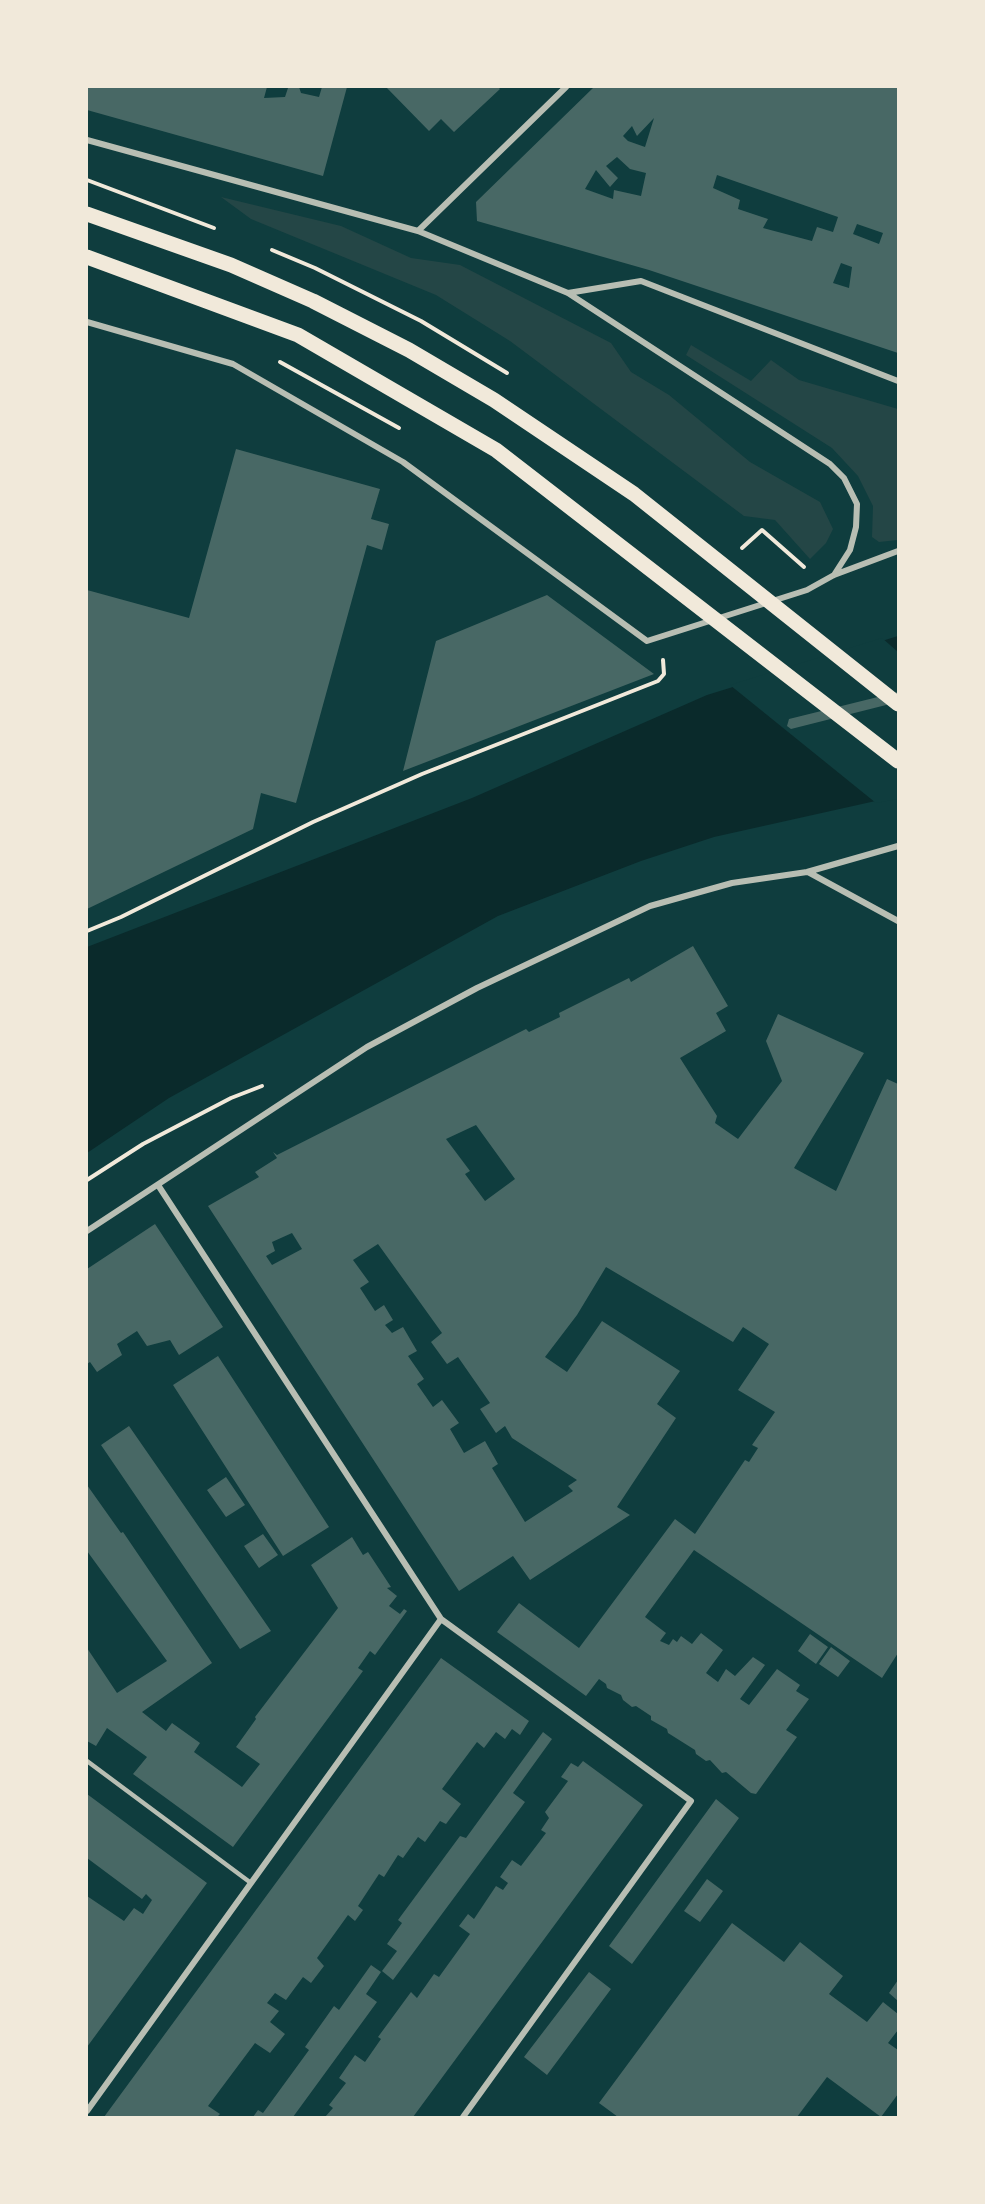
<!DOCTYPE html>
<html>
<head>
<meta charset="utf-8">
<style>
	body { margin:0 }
	#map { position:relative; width:985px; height:2204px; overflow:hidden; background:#0f3d3e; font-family:"Libre Baskerville",serif }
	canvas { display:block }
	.frame { position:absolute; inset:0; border:88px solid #f1e9da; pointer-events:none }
</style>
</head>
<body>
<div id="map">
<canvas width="985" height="2204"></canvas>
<div class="frame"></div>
</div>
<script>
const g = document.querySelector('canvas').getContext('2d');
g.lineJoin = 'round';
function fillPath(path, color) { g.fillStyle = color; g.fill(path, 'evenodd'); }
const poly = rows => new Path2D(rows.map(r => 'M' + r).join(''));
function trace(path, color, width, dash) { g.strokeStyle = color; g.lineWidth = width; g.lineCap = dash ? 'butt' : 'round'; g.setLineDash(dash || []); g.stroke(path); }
fillPath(poly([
	[221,197,341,226,411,258,460,265,611,343,631,372,669,395,750,462,820,502,833,529,826,543,810,559,775,520,744,516,510,341,436,295,251,219],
	[691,345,751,381,771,360,799,380,898,409,898,540,879,542,872,537,873,506,858,476,832,448,686,355]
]), '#244646');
fillPath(poly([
	[898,636,898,796,714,837,641,861,498,916,169,1098,87,1153,87,947,472,798,707,695]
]), '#0a2a2b');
fillPath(poly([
	[882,638,898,652,898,799,876,803,730,685]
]), '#0f3d3e');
fillPath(poly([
	[87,87,267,87,264,98,285,97,288,88,299,87,301,93,319,97,322,87,347,87,323,176,87,110],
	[386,87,498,87,500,89,454,132,441,119,429,131],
	[594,87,898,87,898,353,649,270,477,221,476,202],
	[654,118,645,147,628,141,623,136,632,126,637,136],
	[617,157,630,169,646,173,641,196,614,190,613,199,585,189,596,170,610,187,618,178,606,166],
	[717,175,838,217,833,232,817,227,812,241,763,228,768,219,738,209,740,200,713,188],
	[857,224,883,233,879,244,853,234],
	[841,263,852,267,849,288,833,283],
	[236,449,380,489,371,519,389,524,382,550,367,545,296,803,261,793,253,829,87,909,87,590,189,618],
	[547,595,654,674,403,771,436,641],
	[898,692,898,702,791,729,787,726,789,719],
	[693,946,728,1006,716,1013,726,1031,680,1058,717,1116,715,1123,738,1139,782,1081,766,1041,778,1014,864,1053,794,1168,836,1191,887,1079,898,1084,898,1653,882,1678,694,1550,645,1617,666,1633,660,1641,669,1645,673,1639,677,1642,681,1636,692,1644,701,1633,723,1650,706,1673,718,1682,726,1669,735,1676,753,1657,765,1665,740,1699,749,1705,777,1669,800,1685,796,1691,809,1699,786,1730,797,1737,756,1794,751,1793,726,1772,722,1773,710,1760,706,1761,696,1754,695,1750,668,1733,667,1729,651,1720,651,1716,636,1706,632,1707,623,1700,621,1695,607,1688,606,1684,599,1679,586,1696,497,1632,519,1603,579,1648,675,1519,695,1534,745,1460,749,1462,758,1448,752,1445,775,1412,738,1390,769,1344,743,1327,733,1342,606,1267,577,1315,545,1357,567,1372,602,1321,680,1371,657,1404,676,1418,617,1507,630,1515,530,1580,513,1556,459,1591,208,1206,259,1177,255,1172,277,1158,273,1152,277,1155,526,1029,529,1032,560,1017,559,1013,629,978,631,982],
	[476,1125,515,1179,485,1201,465,1174,470,1171,446,1139],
	[292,1233,302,1249,272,1265,266,1256,275,1251,272,1242],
	[378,1244,442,1333,431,1342,447,1364,458,1357,490,1403,480,1409,496,1433,505,1426,512,1438,577,1480,568,1486,573,1491,525,1522,492,1468,498,1464,485,1441,464,1453,450,1429,459,1423,442,1400,433,1407,417,1384,424,1379,408,1356,417,1351,403,1327,392,1333,385,1325,393,1320,384,1305,375,1311,360,1288,369,1282,353,1260],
	[155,1224,223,1327,179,1355,170,1340,147,1346,137,1331,117,1344,122,1355,97,1372,90,1362,87,1364,87,1269],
	[218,1356,329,1527,283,1556,173,1385],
	[129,1426,271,1631,240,1649,101,1445],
	[226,1477,245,1505,226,1517,207,1490],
	[87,1485,121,1533,123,1532,212,1663,142,1712,166,1731,172,1723,200,1743,194,1752,242,1787,260,1764,236,1747,256,1719,255,1717,338,1608,311,1565,352,1537,363,1555,368,1552,391,1587,387,1588,397,1596,389,1606,400,1614,404,1609,407,1611,375,1655,370,1651,358,1668,363,1671,233,1847,133,1774,147,1757,107,1728,96,1746,87,1741,87,1648,117,1693,167,1661,87,1551],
	[263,1534,278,1555,259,1568,244,1546],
	[810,1634,828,1647,816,1664,798,1651],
	[831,1647,850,1661,838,1677,819,1664],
	[441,1658,529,1721,520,1735,512,1729,505,1739,496,1732,484,1748,477,1742,442,1789,461,1804,446,1824,440,1821,425,1842,418,1837,403,1858,398,1855,384,1877,379,1874,358,1906,363,1910,355,1921,348,1915,317,1958,324,1966,311,1983,303,1977,286,2000,275,1993,267,2003,279,2011,270,2022,285,2034,270,2053,255,2043,208,2106,220,2114,217,2117,104,2117],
	[543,1732,552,1739,513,1793,525,1802,393,1980,382,1971,397,1951,387,1944,402,1923,398,1920,460,1836,466,1838],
	[583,1761,643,1805,413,2117,325,2117,333,2108,329,2105,346,2083,339,2078,355,2055,365,2062,381,2039,378,2037,411,1992,417,1998,434,1974,439,1977,470,1934,459,1926,468,1914,474,1919,496,1886,503,1890,508,1883,500,1877,512,1860,521,1866,537,1845,546,1833,541,1830,549,1818,545,1812,568,1781,561,1777,571,1763,578,1767],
	[87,1794,207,1883,87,2047,87,1896,124,1921,134,1908,143,1914,152,1900,146,1894,142,1899,87,1858],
	[716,1799,739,1818,632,1964,609,1946],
	[707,1879,723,1891,700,1922,684,1911],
	[732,1923,784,1962,800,1942,843,1976,829,1994,867,2022,883,2002,898,2014,898,2030,888,2043,898,2050,898,2094,881,2117,827,2077,797,2117,618,2117,599,2103],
	[371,1965,381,1972,366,1994,377,2002,293,2117,253,2117,258,2110,263,2113,309,2050,305,2047,334,2006,339,2010],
	[589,1972,611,1989,547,2075,524,2057],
	[898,1980,898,2001,889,1993]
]), '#486865');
trace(poly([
	[87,180,214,228],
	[272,250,315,268,421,321,507,373],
	[280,362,399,428],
	[742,548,762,530,804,567],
	[87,931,121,917,313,822,422,774,658,681,664,674,663,660],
	[87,1180,143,1144,231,1098,262,1086]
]), '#f1e9da', 4);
trace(poly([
	[87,1761,251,1883]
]), '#b8beb3', 4.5);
trace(poly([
	[87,140,418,231,568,293,830,464,844,478,857,504,856,527,850,550,834,575],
	[418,231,566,87],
	[568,293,641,281,898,381],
	[87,322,233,364,403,462,647,641,807,590,834,575,898,551],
	[808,872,898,921],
	[158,1185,441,1619,691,1801,463,2117],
	[87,1231,367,1047,477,988,650,906,732,883,807,872,898,846],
	[87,2111,441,1619]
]), '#b8beb3', 6);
trace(poly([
	[87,214,231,265,313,301,409,350,494,400,634,494,898,704],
	[87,257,298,335,496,450,898,761]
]), '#f1e9da', 15);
</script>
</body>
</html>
